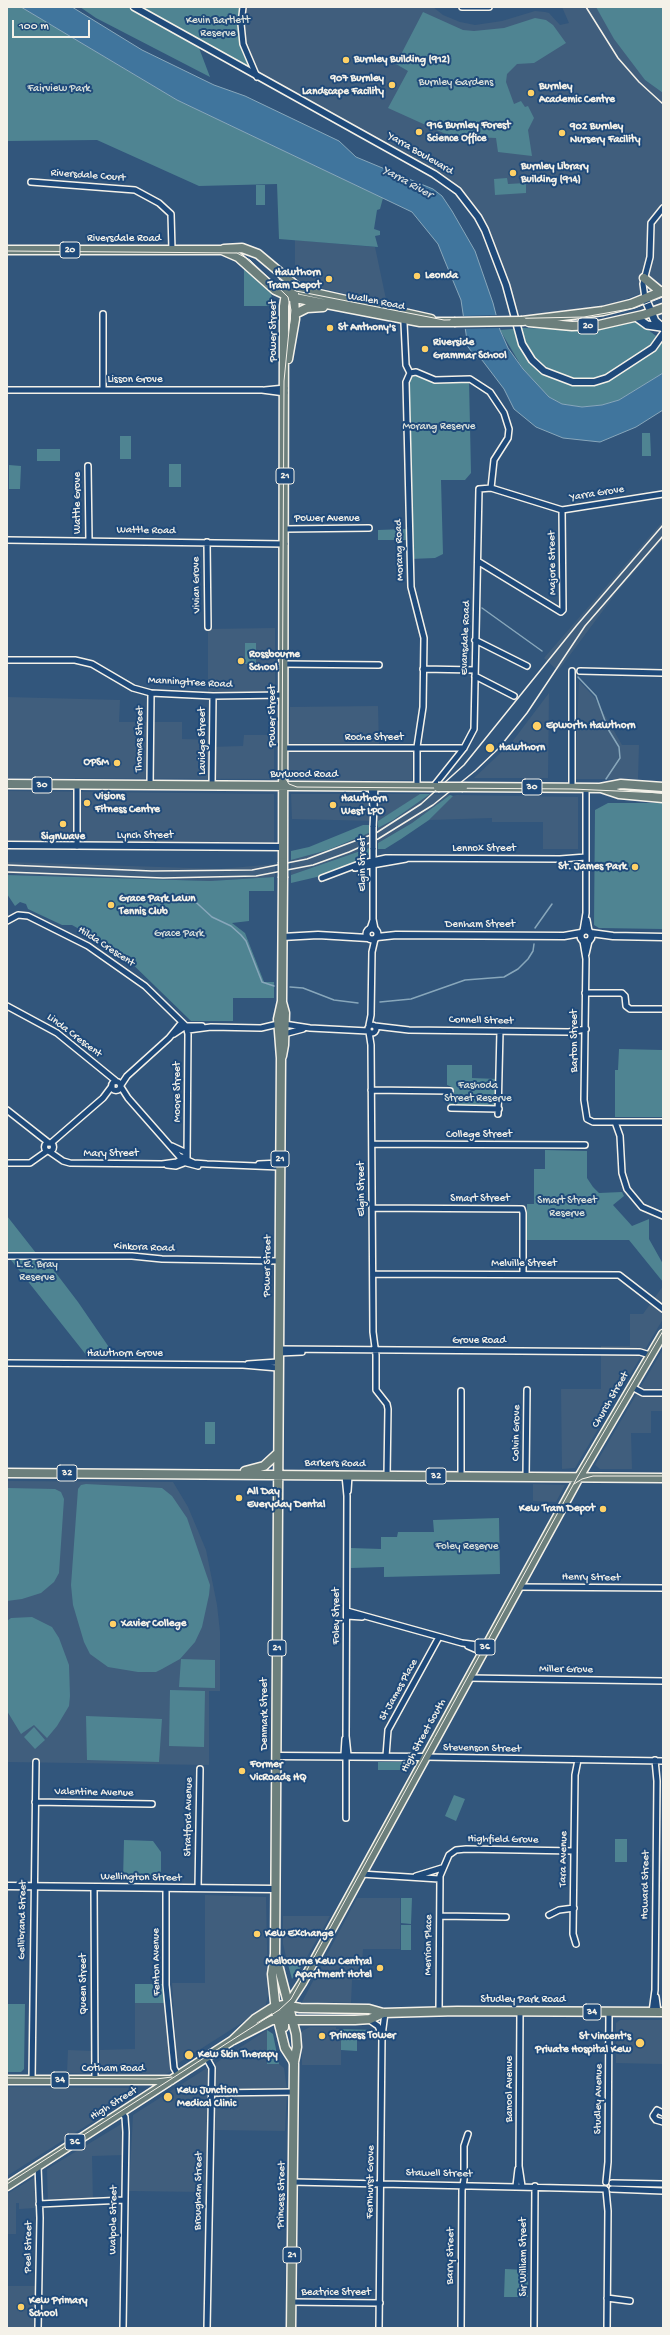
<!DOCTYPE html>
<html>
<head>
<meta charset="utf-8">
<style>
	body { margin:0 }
	#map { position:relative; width:670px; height:2335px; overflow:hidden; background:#32567c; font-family:"Gochi Hand",sans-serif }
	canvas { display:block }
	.frame { position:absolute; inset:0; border:8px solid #f4f1e8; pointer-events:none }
	.scale { position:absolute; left:12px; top:20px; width:78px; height:18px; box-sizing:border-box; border:2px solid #f4f1e8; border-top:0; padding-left:5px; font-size:12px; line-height:14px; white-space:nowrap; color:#f4f1e8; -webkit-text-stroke:3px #1f4a7a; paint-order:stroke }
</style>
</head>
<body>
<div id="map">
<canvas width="670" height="2335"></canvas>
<div class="frame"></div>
<div class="scale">100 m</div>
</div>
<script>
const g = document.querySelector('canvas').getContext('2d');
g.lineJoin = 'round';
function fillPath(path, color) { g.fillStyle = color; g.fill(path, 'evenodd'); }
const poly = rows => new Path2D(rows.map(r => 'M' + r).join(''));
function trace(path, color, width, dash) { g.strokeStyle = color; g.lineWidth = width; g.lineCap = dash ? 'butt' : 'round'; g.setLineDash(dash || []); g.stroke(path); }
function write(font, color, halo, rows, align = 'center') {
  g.font = font + ' "Gochi Hand",sans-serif'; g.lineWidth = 4; g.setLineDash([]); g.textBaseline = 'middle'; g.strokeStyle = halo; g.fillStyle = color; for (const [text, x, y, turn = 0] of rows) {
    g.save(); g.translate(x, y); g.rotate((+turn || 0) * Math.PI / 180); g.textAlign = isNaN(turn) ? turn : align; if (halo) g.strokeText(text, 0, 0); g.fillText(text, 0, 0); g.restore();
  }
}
fillPath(poly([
	[243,7,433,7,443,15,460,22,475,25,502,21,535,11,545,12,549,13,560,25,569,23,562,7,596,7,645,80,663,93,663,285,610,305,562,311,562,317,522,321,520,313,515,311,508,297,485,230,458,191,258,77,243,44],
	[295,240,375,247,387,304,305,284,299,281,295,275],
	[663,521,663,539,616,593,558,671,544,658],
	[275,628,275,692,208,692,208,629],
	[579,681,595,698,622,745,639,745,638,779,575,779],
	[549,693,548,778,474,778,512,742],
	[7,697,120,700,119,722,182,722,182,739,210,740,211,747,243,746,244,735,274,735,274,779,7,778],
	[378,706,379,746,413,746,412,780,296,781,289,776,290,707],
	[7,791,274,794,274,843,7,842],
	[291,794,420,794,420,795,378,821,292,819],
	[430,794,450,795,412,823,378,843,378,828,393,820],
	[457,795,578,797,578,849,543,849,543,822,492,822,492,818,429,820,452,796],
	[369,833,369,848,291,875,291,860,328,850],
	[7,862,221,869,275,864,275,877,210,881,7,874],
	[663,1280,663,1319,575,1468,562,1469,561,1389,601,1389,601,1346,630,1346,630,1314,643,1314,663,1286],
	[663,1349,663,1411,651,1411,651,1433,631,1433,632,1469,600,1469,595,1465],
	[7,1481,173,1482,188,1507,206,1550,217,1605,220,1632,220,1691,209,1691,209,1765,7,1762],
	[533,1484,565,1485,556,1502,533,1501],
	[205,1895,266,1897,268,1995,265,2008,177,2064,172,1983,205,1983],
	[357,1898,400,1898,400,1949,363,1949,361,1980,352,1980,351,2003,302,2002],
	[283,1916,330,1916,303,1964,295,1960,287,1961,283,1944],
	[135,2003,165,2003,170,2036,170,2072,166,2074,100,2074,100,2050,135,2049],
	[620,2020,663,2020,663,2064,616,2063,616,2023],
	[310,2027,336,2027,336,2029,341,2029,341,2065,302,2065,302,2031],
	[267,2030,267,2064,279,2064,284,2068,287,2090,285,2131,214,2130,216,2063],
	[68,2050,94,2051,93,2074,67,2073],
	[207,2068,209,2069,205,2192,129,2191,133,2115],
	[7,2087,128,2088,133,2096,7,2176],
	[123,2123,124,2155,92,2156,93,2203,48,2205,47,2169],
	[35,2177,35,2208,19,2209,19,2203,16,2203,16,2234,7,2234,7,2194],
	[7,2286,35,2286,34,2328,7,2328]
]), '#405e7d');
fillPath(poly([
	[7,7,21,7,177,100,383,198,380,209,377,210,374,229,380,231,380,235,375,236,378,247,279,239,277,184,199,186,97,140,7,141],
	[80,7,241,7,239,40,243,54,253,72,196,40,210,77,96,18],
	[596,7,663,7,663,93,645,80,614,39],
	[423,12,463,30,474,31,504,28,535,18,546,20,553,25,566,43,534,63,517,64,507,74,506,82,514,104,521,101,525,107,528,106,534,118,528,130,532,156,498,152,496,138,450,136,388,108,408,71,396,64],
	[507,178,508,184,526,183,526,193,495,195,494,179],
	[256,185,265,185,265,205,256,205],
	[244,267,271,293,273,306,244,306],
	[636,321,663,341,663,373,619,400,602,405,582,407,562,404,549,397,523,369,500,330,523,328,598,330],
	[410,373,427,378,469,380,471,473,465,480,441,480,443,554,435,558,410,559,406,382],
	[642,433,650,433,651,456,642,456],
	[120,436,131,436,131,459,120,459],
	[37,449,60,449,60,461,37,461],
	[169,464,181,464,181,487,169,487],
	[9,465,21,466,20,489,9,489],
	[406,529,406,540,378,540,378,530],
	[245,643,256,643,256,664,245,664],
	[420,794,430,794,393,820,378,828,378,821],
	[450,795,453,796,429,820,401,839,385,849,378,849,378,843,412,823],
	[608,803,663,803,663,929,599,928,594,925,595,810],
	[363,825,369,825,369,833,328,850,291,860,291,851,309,847],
	[369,848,370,854,362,859,321,876,291,883,291,875],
	[7,875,210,881,274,877,274,891,249,891,249,921,232,923,245,933,264,982,274,982,274,998,233,998,233,1021,191,1021,121,953,72,925,62,925,28,909,26,904,20,902,15,906,7,894],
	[619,1049,662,1050,663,1117,615,1117,615,1070,618,1070],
	[447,1065,472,1065,472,1078,497,1079,497,1107,449,1107,449,1098,453,1096,454,1091,452,1087,447,1085],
	[545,1150,587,1151,587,1178,593,1187,599,1193,622,1192,624,1196,613,1205,632,1226,649,1219,649,1239,663,1264,663,1282,629,1240,527,1240,527,1204,534,1204,534,1169,545,1169],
	[7,1216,36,1253,46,1260,78,1302,115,1356,87,1356,7,1255],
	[205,1422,215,1422,215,1444,205,1444],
	[86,1484,162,1488,172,1496,187,1518,210,1585,209,1595,202,1627,195,1642,180,1659,162,1669,156,1672,138,1672,108,1667,90,1654,84,1642,73,1605,71,1585,78,1489,81,1485],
	[7,1488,55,1489,61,1492,64,1499,59,1573,54,1582,41,1593,22,1599,7,1601],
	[499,1518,500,1574,384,1577,384,1567,351,1568,351,1548,381,1549,381,1537,397,1537,398,1532,434,1532,433,1520],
	[32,1617,52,1627,59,1638,69,1665,70,1696,69,1706,57,1726,47,1738,34,1725,21,1734,7,1711,7,1621,11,1618],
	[181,1659,215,1660,215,1688,179,1687],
	[170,1690,205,1691,204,1747,169,1746],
	[86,1716,162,1719,159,1762,87,1760],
	[34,1727,45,1740,35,1749,24,1737],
	[378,1762,413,1762,409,1770,378,1770],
	[454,1795,465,1799,456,1821,445,1816],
	[615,1839,627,1839,627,1862,615,1862],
	[124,1840,153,1841,161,1852,161,1880,123,1880],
	[401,1898,412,1898,411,1924,401,1923],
	[401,1925,411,1925,411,1950,401,1950],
	[295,1960,303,1964,292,1979,287,1961],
	[135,1984,163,1984,165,2003,135,2003],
	[7,2004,25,2004,24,2069,21,2072,7,2072],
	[341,2029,375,2030,377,2035,357,2035,357,2051,341,2050],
	[267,2030,273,2034,279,2064,267,2064],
	[505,2269,528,2270,528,2297,504,2297]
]), '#4f8492');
const water = poly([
	[21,7,72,7,142,50,214,85,245,96,339,141,356,157,433,189,442,196,452,211,475,251,493,303,500,330,508,348,523,369,549,397,562,404,582,407,602,405,619,400,663,373,663,410,636,427,600,442,563,438,536,427,514,409,504,389,482,360,476,357,468,347,461,300,444,259,438,244,412,212,177,100,21,7]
]);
fillPath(water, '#40759d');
trace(water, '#88a7bb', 1);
fillPath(poly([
	[498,315,501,328,463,329,462,316]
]), '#32567c');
trace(poly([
	[482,608,542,651],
	[578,677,596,696,608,729,619,747,620,758,606,779],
	[187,894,212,917,231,926,241,935,246,941,262,982,274,986],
	[535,928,552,904],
	[290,987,303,988,334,1000,358,1003],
	[380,1002,411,999,465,980,504,977,518,969,528,959,533,951,534,944]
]), '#88a7bb', 1.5);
const minor = poly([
	[243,7,241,24,243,44,257,77],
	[462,7,489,7],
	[31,182,135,190,159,203,171,214,172,250],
	[645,298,643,284,650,257,651,223,663,208],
	[405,317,404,323,406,365,410,373],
	[410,373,406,382,411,587,424,638,423,707,417,747,417,786],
	[410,373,416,372,435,380,470,379,490,392,504,413,509,429,508,438,494,460,491,488],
	[7,390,262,390,285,393],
	[103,390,103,314],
	[265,390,285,388],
	[88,466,89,541],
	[285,529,369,528],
	[7,540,285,544],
	[207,542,208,627],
	[479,562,561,612,563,610,562,510],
	[475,640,527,666],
	[7,660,75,660,92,664,133,688,151,693,213,696,284,695],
	[284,664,379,665],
	[423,669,475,670],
	[580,671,663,673],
	[475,676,514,696],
	[284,748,464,748],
	[150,785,151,693],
	[212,786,213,696],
	[371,786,373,807],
	[433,787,464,748,474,729,479,489,491,488,562,510,663,494],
	[572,787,572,671],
	[373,827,375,786],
	[77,846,77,785],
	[373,848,373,919,375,929],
	[355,868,406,859],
	[322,878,359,864,386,858,560,859,586,857],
	[587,920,589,931],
	[7,921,18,915,28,916,88,946,145,986,186,1026,188,1034,187,1159],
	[370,929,373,920],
	[583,931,586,913,586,788],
	[583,941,586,959,584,1100,587,1119,593,1122,663,1122],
	[586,954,589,941],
	[585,993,622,993,625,996,626,1006,630,1009,663,1009],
	[7,1006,57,1033,116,1081],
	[284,1024,310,1028,368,1031],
	'368 1029a4 4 0 1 1 8 0a4 4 0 1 1-8 0Z',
	[369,1025,371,1015,372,952,375,939],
	[375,1026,409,1030,569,1032,586,1029],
	[188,1030,211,1027,261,1028,278,1024],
	[369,1032,371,1045,373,1332,376,1355,376,1390,387,1404,388,1409,387,1476],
	[174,1034,186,1026,202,1026],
	[284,1034,303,1029],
	'111.5 1086a4.5 4.5 0 1 1 9 0a4.5 4.5 0 1 1-9 0Z',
	[121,1085,127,1076,169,1038,182,1022],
	[121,1087,128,1098,179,1156,194,1163,207,1164,280,1167],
	[371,1090,450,1091],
	[451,1108,499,1109],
	[7,1110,49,1143],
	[498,1114,500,1031],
	[615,1122,620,1136,622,1173,627,1189,642,1207,663,1216],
	'44.5 1147a4.5 4.5 0 1 1 9 0a4.5 4.5 0 1 1-9 0Z',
	[51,1143,103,1098,112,1086],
	[372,1144,585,1145],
	[172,1146,187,1153],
	[50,1152,63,1161,70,1163,162,1164,177,1162,185,1156],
	[179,1161,198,1166],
	[7,1163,30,1163,47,1151],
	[259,1164,280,1163],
	[167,1165,176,1166,184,1163],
	[372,1208,522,1209,523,1213,523,1274],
	[7,1256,132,1256,162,1259,280,1261],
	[373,1274,619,1275,663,1309],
	[279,1349,640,1352,650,1355],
	[279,1353,302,1352],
	[7,1363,243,1365,278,1368],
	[248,1364,278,1362],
	[632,1387,643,1393,663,1393],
	[345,1475,347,1496,346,1736,348,1755],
	[461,1476,461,1391],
	[526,1477,527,1390],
	[348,1491,349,1475],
	[518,1587,663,1588],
	[347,1611,462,1643,486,1646],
	[347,1616,362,1617],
	[468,1646,482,1652],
	[468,1678,663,1681],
	[344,1755,345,1739],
	[386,1756,388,1730,439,1637],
	[425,1757,663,1761],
	[35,1802,152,1804],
	[346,1818,346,1755],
	[361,1874,439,1879],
	[416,1876,442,1868],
	[94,1887,95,2080],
	[166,1888,166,1985,174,2068,178,2075],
	[198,1888,200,1769],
	[549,1915,559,1910,574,1908],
	[440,1916,506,1917],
	[576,1944,573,1934,574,1851,575,1775,578,1760],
	[656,1997,658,2012],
	[439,2011,440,1876,449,1855,456,1850,466,1849,574,1851],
	[520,2011,519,2166,522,2186],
	[652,2012,655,1990,657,1781,655,1760],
	[368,2019,378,2026,382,2035],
	[206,2057,212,2068,207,2328],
	[32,2080,36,1762],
	[211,2093,294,2092],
	[122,2113,125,2117,126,2132,123,2328],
	[663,2113,657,2110,653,2116,656,2120,663,2122],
	[38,2166,40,2218,38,2328],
	[293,2182,605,2189],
	[606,2182,608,2162,609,2012],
	[612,2183,663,2184],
	[516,2186,518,2169],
	[612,2189,663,2191],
	[606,2190,608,2211,607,2328],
	[39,2204,125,2200],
	[607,2298,630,2301],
	[292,2302,380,2303],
	[379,2328,382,2036,385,2013],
	[461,2328,462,2190,464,2180,464,2146,468,2134],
	[534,2328,535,2186]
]);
const tertiary = poly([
	[134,7,434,174,458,191,478,217,485,230,506,285,522,344,532,360,544,371,573,382,594,382,607,378,653,348,663,334],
	[7,845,283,847],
	'366.5 934a5.5 5.5 0 1 1 11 0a5.5 5.5 0 1 1-11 0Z',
	'580.5 936a5.5 5.5 0 1 1 11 0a5.5 5.5 0 1 1-11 0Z',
	[591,933,613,936,663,937],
	[282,937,318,935,368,938],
	[377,937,396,935,564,936,581,933],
	[276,1756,425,1757],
	[7,1886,275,1889]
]);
const secondary = poly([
	[645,298,655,321,663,328],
	[636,317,647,325,661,327]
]);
const primary = poly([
	[224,249,242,248,258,254,301,290,431,319],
	[7,250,222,250,238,257,275,290,290,297,420,322,454,322],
	[644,278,661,292],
	[295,314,307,308,323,307],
	[522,321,603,311,631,304,663,291],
	[529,322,572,326,599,325,643,315,663,308],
	[288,359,295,319,294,293],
	[7,784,438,787],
	[463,787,600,788,621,784,663,787],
	[601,788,619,794,663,798],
	[283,862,284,306,286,293,294,285],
	[283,878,282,1001,278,1019,281,1058,275,1954,272,1974,276,2012,285,2048,294,2062],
	[282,1056,284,1045,285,1013,282,1002],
	[245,1471,264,1466,277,1454],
	[7,1473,663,1478],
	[276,1957,296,2034,297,2047,294,2062],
	[284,2027,284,2011,302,1983,579,1477,663,1334],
	[233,2040,255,2019,274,2007,284,2005,300,2008,369,2009,383,2013,457,2011,663,2012],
	[7,2080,171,2080],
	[7,2186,233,2040,272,2020,355,2020,370,2019,383,2013],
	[291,2328,294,2064,292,2057]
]);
trace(minor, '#f4f1e8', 8);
trace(tertiary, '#f4f1e8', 9);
trace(secondary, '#f4f1e8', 10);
trace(primary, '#f4f1e8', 11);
trace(minor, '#1f4a7a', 5);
trace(tertiary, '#1f4a7a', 6);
trace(secondary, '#1f4a7a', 7);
trace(primary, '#6c7f7c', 8);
trace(poly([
	[7,251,237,253,250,260,288,297,291,310,284,381,282,770,284,776,289,784,297,787,572,789,663,793],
	[279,279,296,291,444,320,584,317,635,308,663,297],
	[574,1484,582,1479,593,1476,663,1476],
	[7,2078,156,2079,172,2077],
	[7,2184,279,2010,291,1999,578,1476,663,1331]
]), '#f4f1e8', 1);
trace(poly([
	[586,7,618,58,639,82,663,104],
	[7,865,152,871,252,870,307,859,376,833,421,804,464,765,577,625,663,525],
	[7,872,163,878,256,876,313,865,349,852,378,839,433,805,475,771,499,748,527,713,585,626,663,536]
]), '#f4f1e8', 1.5);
const minorBridge = poly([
	[373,827,373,848]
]);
const primaryBridge = poly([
	[454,322,522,321],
	[438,787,463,787],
	[283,878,283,862]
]);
trace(minorBridge, '#f4f1e8', 8, []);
trace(primaryBridge, '#f4f1e8', 11, []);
trace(minorBridge, '#1f4a7a', 5);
trace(primaryBridge, '#6c7f7c', 8);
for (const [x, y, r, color] of [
	[346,60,4,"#ffd166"],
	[392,85,4,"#ffd166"],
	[531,93,4,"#ffd166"],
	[419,132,4,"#ffd166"],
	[562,133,4,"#ffd166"],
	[513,173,4,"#ffd166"],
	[417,276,4,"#ffd166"],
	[329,279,4,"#ffd166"],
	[330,328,4,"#ffd166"],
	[425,349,4,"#ffd166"],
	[241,661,4,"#ffd166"],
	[537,726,5,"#ffd166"],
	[490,748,5,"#ffd166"],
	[117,763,4,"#ffd166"],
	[87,803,4,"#ffd166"],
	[333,805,4,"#ffd166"],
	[63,824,4,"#ffd166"],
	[635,867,4,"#ffd166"],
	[111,905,4,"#ffd166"],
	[239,1498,4,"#ffd166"],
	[603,1509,4,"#ffd166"],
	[113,1624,4,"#ffd166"],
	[242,1771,4,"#ffd166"],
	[257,1934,4,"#ffd166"],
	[380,1968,4,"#ffd166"],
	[322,2036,4,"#ffd166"],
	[640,2043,5,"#ffd166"],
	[189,2055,5,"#ffd166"],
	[168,2097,5,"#ffd166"],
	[21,2307,4,"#ffd166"]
]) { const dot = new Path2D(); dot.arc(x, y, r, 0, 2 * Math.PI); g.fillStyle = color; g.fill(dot); trace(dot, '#1f4a7a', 1.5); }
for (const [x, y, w] of [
	[70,250,20],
	[588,326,20],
	[285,476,18],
	[42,785,20],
	[532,787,20],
	[280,1159,18],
	[67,1473,20],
	[436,1476,20],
	[485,1647,20],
	[277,1648,18],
	[592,2012,18],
	[60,2080,18],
	[75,2142,20],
	[292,2255,18]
]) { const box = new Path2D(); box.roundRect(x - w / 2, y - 8, w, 16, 3); g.fillStyle = '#1f4a7a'; g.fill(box); trace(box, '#f4f1e8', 1); }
write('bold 10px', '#f4f1e8', null, [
	["20",70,250],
	["20",588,326],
	["21",285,476],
	["30",42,785],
	["30",532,787],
	["21",280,1159],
	["32",67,1473],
	["32",436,1476],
	["36",485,1647],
	["21",277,1648],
	["34",592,2012],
	["34",60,2080],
	["36",75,2142],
	["21",292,2255]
]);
write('11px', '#dbe1db', '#1f4a7a', [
	["Kevin Bartlett",218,21],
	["Reserve",218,34],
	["Burnley Gardens",456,83],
	["Fairview Park",59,89],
	["Morang Reserve",439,427],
	["Grace Park",179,934],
	["Fashoda",478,1086],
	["Street Reserve",478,1099],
	["Smart Street",567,1201],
	["Reserve",567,1214],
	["L.E. Bray",37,1265],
	["Reserve",37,1278],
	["Foley Reserve",467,1547]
]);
write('bold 11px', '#f4f1e8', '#1f4a7a', [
	["Burnley Building (912)",354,60],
	["907 Burnley",384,79,"right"],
	["Landscape Facility",384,92,"right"],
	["Burnley",539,87],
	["Academic Centre",539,100],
	["916 Burnley Forest",427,126],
	["Science Office",427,139],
	["902 Burnley",570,127],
	["Nursery Facility",570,140],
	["Burnley Library",521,167],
	["Building (914)",521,180],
	["Hawthorn",321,273,"right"],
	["Tram Depot",321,286,"right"],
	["Leonda",425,276],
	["St Anthony's",338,328],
	["Riverside",433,343],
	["Grammar School",433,356],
	["Rossbourne",249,655],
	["School",249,668],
	["Epworth Hawthorn",546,726],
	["Hawthorn",499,748],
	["OPSM",109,763,"right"],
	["Visions",95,797],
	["Fitness Centre",95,810],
	["Hawthorn",341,799],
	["West LPO",341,812],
	["Signwave",63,837,"center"],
	["St. James Park",627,867,"right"],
	["Grace Park Lawn",119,899],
	["Tennis Club",119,912],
	["All Day",247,1492],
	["Everyday Dental",247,1505],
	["Kew Tram Depot",595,1509,"right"],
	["Xavier College",121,1624],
	["Former",250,1765],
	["VicRoads HQ",250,1778],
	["Kew Exchange",265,1934],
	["Melbourne Kew Central",372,1962,"right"],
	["Apartment Hotel",372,1975,"right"],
	["Princess Tower",330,2036],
	["St Vincent's",631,2037,"right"],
	["Private Hospital Kew",631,2050,"right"],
	["Kew Skin Therapy",198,2055],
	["Kew Junction",177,2091],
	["Medical Clinic",177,2104],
	["Kew Primary",29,2301],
	["School",29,2314]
], 'left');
write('11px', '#f4f1e8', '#1f4a7a', [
	["Yarra Boulevard",420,154,30],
	["Riversdale Court",88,176,4],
	["Riversdale Road",124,239],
	["Wallen Road",376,302,11],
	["Power Street",274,331,-90],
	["Lisson Grove",135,380],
	["Yarra Grove",597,494,-9],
	["Wattle Grove",78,503,-90],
	["Power Avenue",327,519],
	["Wattle Road",146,531,1],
	["Morang Road",400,550,-92],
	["Majore Street",553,563,-91],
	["Vivian Grove",197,585,-91],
	["Evansdale Road",466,638,-88],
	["Manningtree Road",190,683,3],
	["Power Street",273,716,-90],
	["Roche Street",374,738],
	["Thomas Street",140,739,-89],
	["Lavidge Street",203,741,-90],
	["Burwood Road",304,775],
	["Lynch Street",145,836],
	["Lennox Street",484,849],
	["Elgin Street",363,864,-90],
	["Denham Street",480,925],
	["Hilda Crescent",106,947,33],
	["Connell Street",481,1021,1],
	["Linda Crescent",74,1036,37],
	["Barton Street",575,1041,-90],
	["Moore Street",178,1092,-90],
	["College Street",479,1135],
	["Mary Street",111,1154],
	["Elgin Street",362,1189,-90],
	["Smart Street",480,1199],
	["Kinkora Road",144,1248,2],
	["Melville Street",524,1264],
	["Power Street",268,1266,-89],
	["Grove Road",479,1341],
	["Hawthorn Grove",125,1354],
	["Church Street",611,1400,-60],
	["Colvin Grove",517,1433,-89],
	["Barkers Road",335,1464,1],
	["Henry Street",591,1578,1],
	["Foley Street",337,1616,-90],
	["Miller Grove",566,1670,1],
	["St James Place",399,1690,-61],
	["Denmark Street",265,1714,-90],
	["High Street South",424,1736,-61],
	["Stevenson Street",482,1749,1],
	["Valentine Avenue",94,1793,1],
	["Stratford Avenue",189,1817,-89],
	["Highfield Grove",503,1840,1],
	["Tara Avenue",564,1859,-89],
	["Wellington Street",141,1878,1],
	["Howard Street",646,1885,-89],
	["Gellibrand Street",23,1920,-89],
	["Merrion Place",429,1945,-89],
	["Fenton Avenue",157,1962,-91],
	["Queen Street",84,1984,-90],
	["Studley Park Road",523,2000],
	["Cotham Road",113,2069],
	["Banool Avenue",510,2089,-90],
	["Studley Avenue",599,2099,-89],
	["High Street",114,2104,-32],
	["Stawell Street",439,2174,1],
	["Fernhurst Grove",371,2182,-89],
	["Brougham Street",199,2191,-89],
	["Princess Street",282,2195,-89],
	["Walpole Street",114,2220,-89],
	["Peel Street",29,2247,-89],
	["Barry Street",451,2256,-89],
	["Sir William Street",524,2257,-90],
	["Beatrice Street",336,2293]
]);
write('italic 12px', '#d9dedd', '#1f4a7a', [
	["Yarra River",407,183,29]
]);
</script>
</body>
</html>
